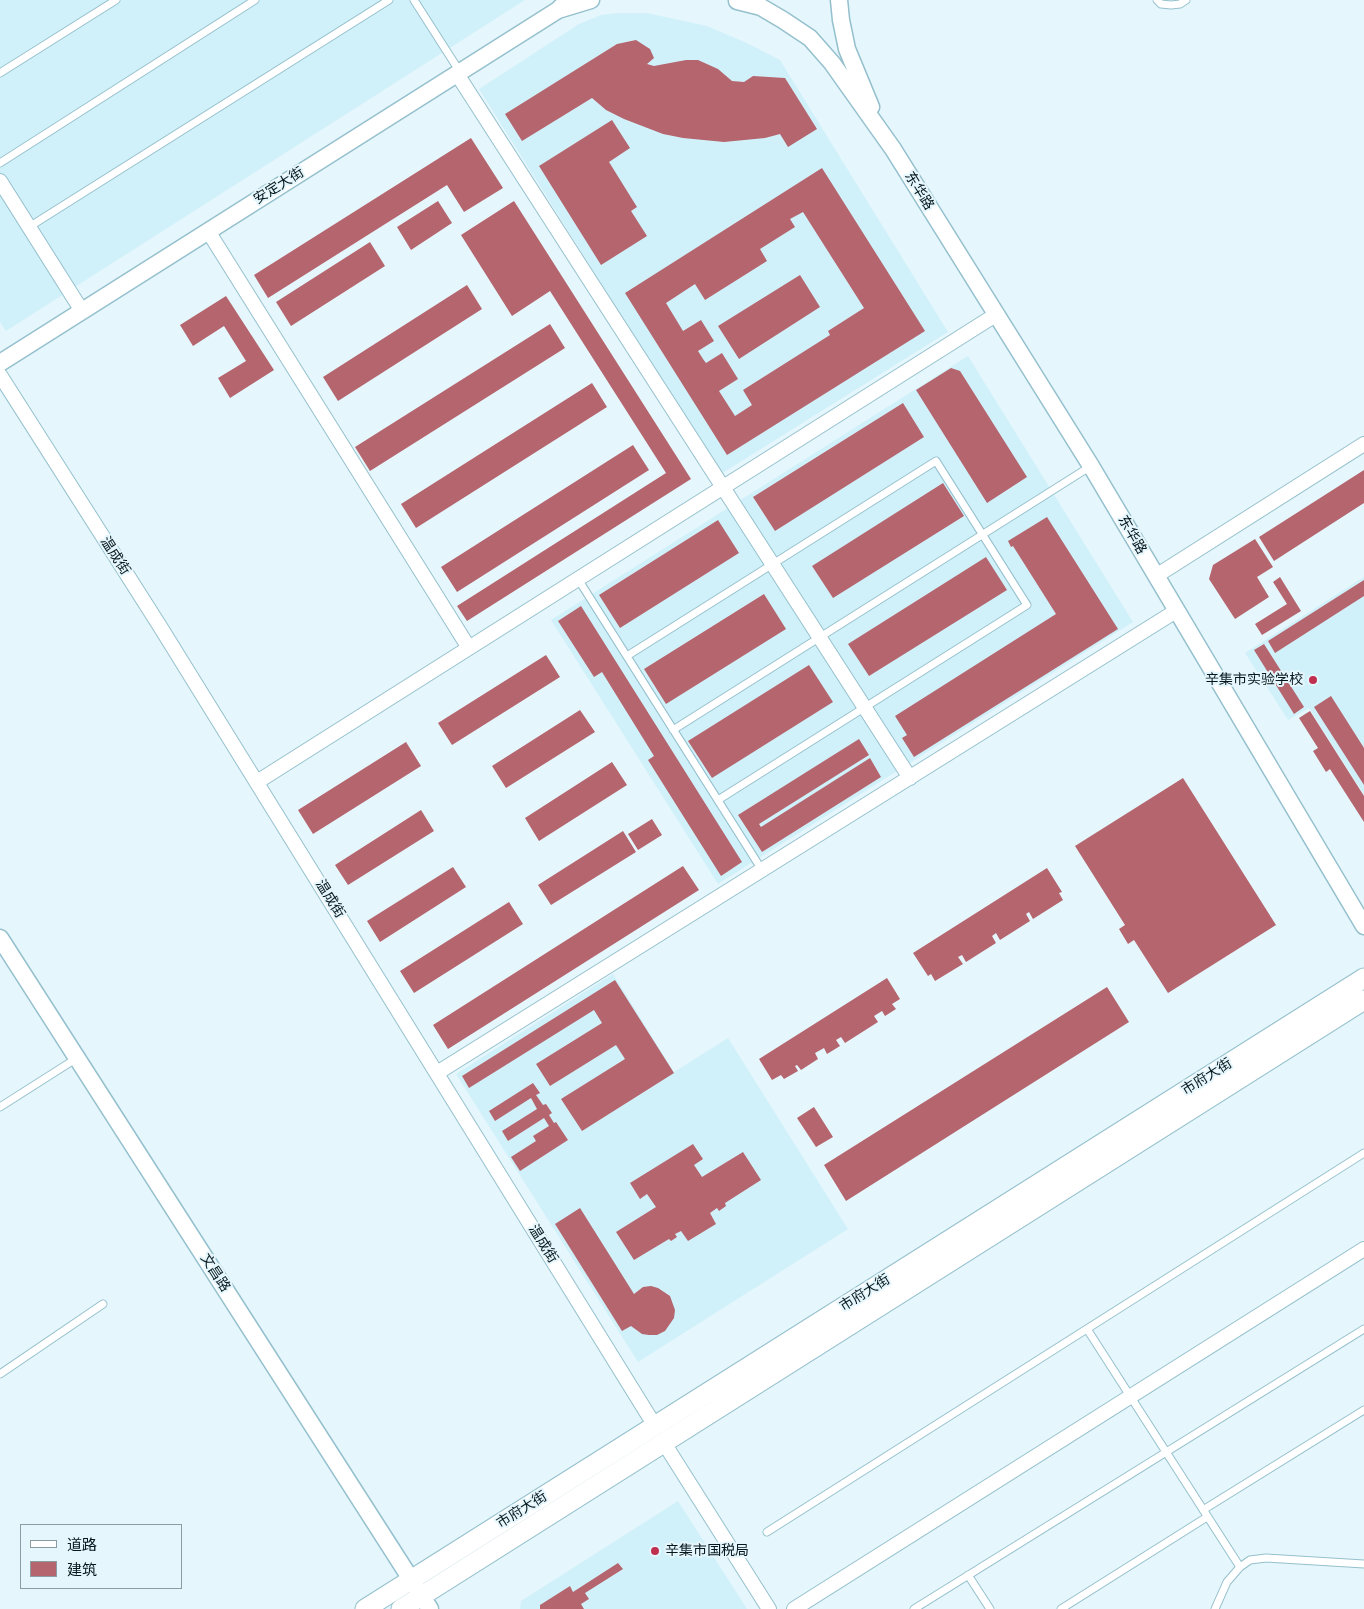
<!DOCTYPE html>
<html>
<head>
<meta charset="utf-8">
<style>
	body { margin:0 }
	#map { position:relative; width:1364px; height:1609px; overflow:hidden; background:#e5f6fc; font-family:"Noto Sans","Noto Sans SC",sans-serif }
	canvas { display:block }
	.legend { position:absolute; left:20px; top:1524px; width:162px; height:65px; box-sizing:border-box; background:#e5f6fc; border:1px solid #8c9da2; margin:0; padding:6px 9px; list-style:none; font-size:15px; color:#07181c }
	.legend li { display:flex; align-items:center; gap:10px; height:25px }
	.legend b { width:25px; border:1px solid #8c9da2 }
</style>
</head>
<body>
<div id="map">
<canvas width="1364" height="1609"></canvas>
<ul class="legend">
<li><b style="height:6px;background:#fff"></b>道路</li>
<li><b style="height:14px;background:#b5656e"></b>建筑</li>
</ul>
</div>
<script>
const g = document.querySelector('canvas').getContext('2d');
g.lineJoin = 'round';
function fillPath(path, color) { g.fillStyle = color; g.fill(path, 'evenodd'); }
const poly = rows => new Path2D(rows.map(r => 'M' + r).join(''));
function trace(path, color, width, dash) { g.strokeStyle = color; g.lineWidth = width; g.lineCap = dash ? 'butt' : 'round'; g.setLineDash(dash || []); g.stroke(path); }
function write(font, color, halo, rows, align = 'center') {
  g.font = font + ' "Noto Sans","Noto Sans SC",sans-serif'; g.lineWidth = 4; g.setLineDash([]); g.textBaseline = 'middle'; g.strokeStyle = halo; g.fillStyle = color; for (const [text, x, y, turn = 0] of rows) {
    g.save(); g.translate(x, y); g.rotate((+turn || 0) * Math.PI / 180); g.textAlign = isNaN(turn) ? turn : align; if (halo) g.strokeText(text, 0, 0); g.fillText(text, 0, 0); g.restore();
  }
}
fillPath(poly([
	[0,0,525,0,6,331,0,322],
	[618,13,647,13,707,26,747,43,780,60,948,332,721,474,479,89,579,24,601,15],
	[968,356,1133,622,718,884,551,620],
	[1364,577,1364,795,1309,708,1288,720,1245,653],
	[613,974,674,1072,728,1038,848,1229,638,1362,456,1074],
	[678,1501,747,1609,520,1609,521,1601]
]), '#d1f1fa');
fillPath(poly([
	[636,40,650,49,654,58,647,64,654,66,686,60,698,60,718,69,732,81,744,82,753,76,785,78,817,129,788,147,780,134,765,138,724,142,683,138,663,134,624,119,606,110,592,98,522,141,505,114,617,44],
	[612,120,630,148,609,162,637,207,631,211,647,236,601,265,539,166],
	[471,138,503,188,464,212,447,185,268,298,254,275],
	[822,168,925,331,727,455,625,293],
	[803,212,864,308,828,331,830,335,743,390,752,405,735,416,719,391,738,379,722,353,706,363,703,359,698,351,714,341,701,320,683,331,666,303,695,284,705,300,767,261,760,249,795,227,790,219],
	[438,201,452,223,411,250,397,227],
	[514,201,691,479,467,621,457,606,666,473,550,291,512,316,461,235],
	[370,242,385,266,291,326,276,302],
	[800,275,820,307,739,359,718,326],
	[467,285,482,309,338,401,323,377],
	[226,296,274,370,230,398,218,378,246,361,224,326,193,346,180,325],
	[550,324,565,348,370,471,355,447],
	[951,368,960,371,1027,477,987,503,916,390],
	[592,383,607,407,416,528,401,504],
	[903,403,924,437,775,531,753,497],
	[633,445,649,470,457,592,441,567],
	[1364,470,1364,503,1274,561,1259,537],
	[943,483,964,516,833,598,812,566],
	[1047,517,1118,629,914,757,902,738,907,735,895,716,1056,614,1013,546,1011,547,1008,541],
	[718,520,739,553,620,628,599,595],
	[1255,539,1273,567,1257,577,1269,597,1235,619,1209,579,1213,565],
	[986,557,1007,590,869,676,848,644],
	[1280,577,1301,611,1262,635,1255,624,1287,604,1273,582],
	[1364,580,1364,596,1275,653,1268,641],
	[764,594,786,629,666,704,644,669],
	[581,606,742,862,721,876,648,760,654,756,602,672,594,677,558,621],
	[1264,644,1304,707,1294,714,1254,650],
	[546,655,560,677,452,745,438,723],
	[809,665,833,702,712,778,688,741],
	[1331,696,1364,748,1364,785,1314,707],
	[580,710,595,732,506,788,492,766],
	[1310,711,1364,796,1364,822,1330,769,1326,772,1313,751,1318,748,1299,718],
	[859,739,869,755,759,824,761,827,870,758,881,777,762,852,738,815],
	[406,742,421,766,313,834,298,810],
	[612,762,627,785,539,841,525,818],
	[1183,778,1276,925,1168,993,1134,940,1128,944,1119,929,1125,925,1075,846],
	[421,810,434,831,348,885,335,865],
	[652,819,662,835,638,850,628,834],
	[623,831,636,852,551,905,538,885],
	[683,866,699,890,448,1049,433,1025],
	[453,867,466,887,380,942,367,921],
	[1047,868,1062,892,1059,893,1063,900,1033,919,1029,912,1026,914,1030,921,1000,940,996,933,992,936,996,943,966,962,962,955,958,957,963,964,935,981,931,974,928,976,913,953],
	[509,902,523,924,414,993,400,971],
	[887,978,900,999,892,1004,896,1009,885,1016,882,1011,874,1016,878,1022,845,1043,841,1037,836,1040,840,1046,827,1054,824,1048,815,1053,818,1059,801,1070,797,1065,795,1066,798,1071,784,1079,781,1075,772,1080,759,1059],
	[615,980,674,1073,582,1131,561,1099,625,1059,616,1045,550,1086,536,1064,602,1023,594,1010,469,1088,462,1076],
	[1107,987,1129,1022,846,1201,824,1165],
	[533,1083,540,1093,536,1095,543,1105,546,1104,552,1113,549,1115,554,1123,556,1122,568,1140,520,1171,511,1157,536,1141,533,1136,549,1126,544,1118,508,1141,502,1131,537,1109,531,1098,495,1121,489,1111],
	[814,1107,833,1137,816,1147,797,1118],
	[693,1144,703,1159,694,1165,702,1177,743,1152,761,1180,725,1203,726,1206,719,1211,717,1208,710,1213,716,1224,688,1241,681,1231,675,1234,677,1237,671,1241,669,1239,634,1260,616,1232,656,1207,647,1194,640,1199,630,1183],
	[580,1208,634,1294,643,1287,651,1286,658,1288,670,1296,675,1310,674,1318,665,1331,657,1335,649,1335,642,1334,631,1326,622,1331,555,1224],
	[618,1563,623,1569,585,1593,589,1599,581,1604,584,1609,540,1609,540,1605,570,1586,573,1592]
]), '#b5656e');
const service = poly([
	[414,0,460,72],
	[1157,0,1161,4,1171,5,1180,4,1186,0],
	[0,73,116,0],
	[0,163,255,0],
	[29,227,389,0],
	[578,579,762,870],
	[627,656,936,461,1027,605,718,800],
	[673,730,1091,466],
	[0,1107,77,1058],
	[1087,1329,1240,1567],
	[0,1374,103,1304],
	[1203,1510,1364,1410],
	[767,1532,1364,1153],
	[968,1575,990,1609],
	[914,1609,1364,1329],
	[1061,1609,1207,1517],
	[1215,1609,1227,1582,1240,1567,1250,1560,1266,1558,1364,1564]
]);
const minor = poly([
	[457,74,910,778],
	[0,181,82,311],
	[208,231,469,648],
	[0,375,161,628,655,1426],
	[1156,576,1364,444],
	[257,782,997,314],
	[437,1073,1176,611],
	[664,1443,769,1609],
	[794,1609,1364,1249]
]);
const tertiary = poly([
	[839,0,841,20,847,49,871,107],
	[737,1,761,7,783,20,810,38,832,63,893,149,1091,466,1364,926],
	[558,10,591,0],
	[0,363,558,10,568,0],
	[0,938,430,1609]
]);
const secondary = poly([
	[365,1609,1364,978],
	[401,1609,1364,1000]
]);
trace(service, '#95c0cd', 9);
trace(minor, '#95c0cd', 16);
trace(tertiary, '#95c0cd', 19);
trace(secondary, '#95c0cd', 21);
trace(service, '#fff', 7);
trace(minor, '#fff', 14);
trace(tertiary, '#fff', 16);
trace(secondary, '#fff', 19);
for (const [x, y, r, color] of [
	[1313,680,5,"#bf2f4e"],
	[655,1551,5,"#bf2f4e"]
]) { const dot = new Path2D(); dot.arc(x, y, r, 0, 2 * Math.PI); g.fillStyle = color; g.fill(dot); trace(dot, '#e5f6fc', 2); }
write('14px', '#07181c', '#e5f6fc', [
	["安定大街",279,186,-32],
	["东华路",919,191,58],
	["东华路",1132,535,60],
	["温成街",115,556,57],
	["温成街",330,899,58],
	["市府大街",1207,1077,-32],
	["温成街",543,1244,58],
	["文昌路",215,1273,57],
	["市府大街",865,1293,-32],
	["市府大街",522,1510,-32]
]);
write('14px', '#07181c', '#e5f6fc', [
	["辛集市实验学校",1303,680],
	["辛集市国税局",665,1551,"left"]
], 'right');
</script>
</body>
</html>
